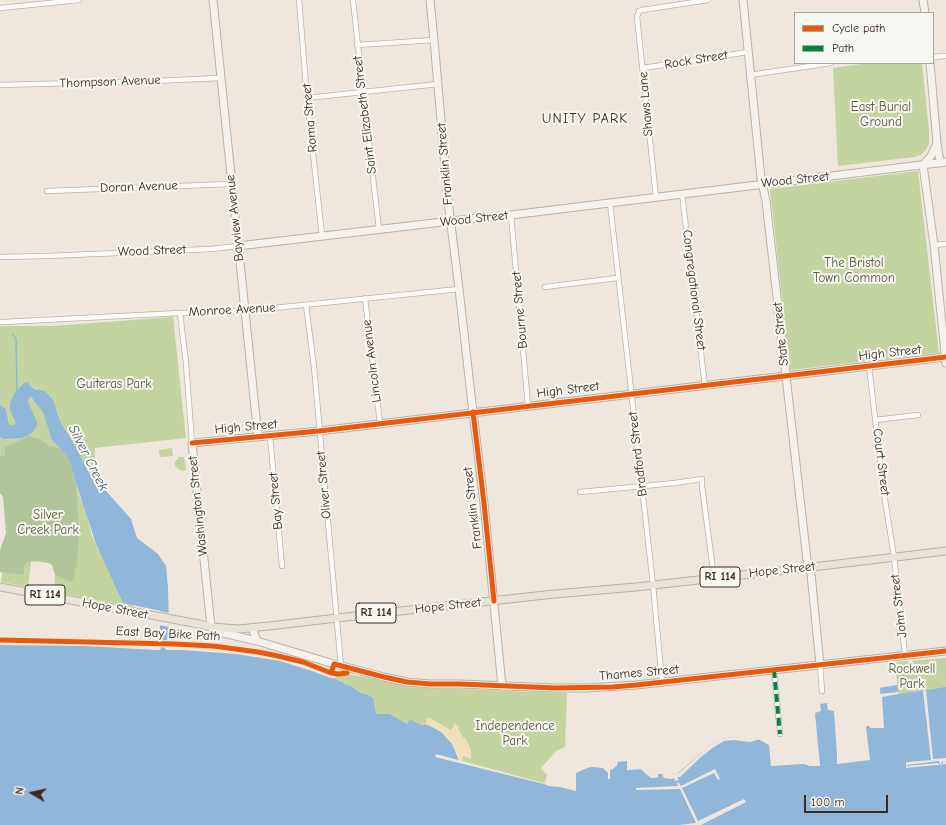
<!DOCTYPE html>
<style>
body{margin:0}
#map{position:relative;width:946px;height:825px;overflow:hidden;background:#efe7de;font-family:"Comic Neue",sans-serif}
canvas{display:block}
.legend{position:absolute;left:794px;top:12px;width:140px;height:52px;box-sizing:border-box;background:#f6f6f2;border:1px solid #aba49d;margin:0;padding:5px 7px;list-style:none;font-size:12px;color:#3b2a1e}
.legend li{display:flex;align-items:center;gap:8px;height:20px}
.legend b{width:20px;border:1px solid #aba49d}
.north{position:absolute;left:12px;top:773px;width:40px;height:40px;-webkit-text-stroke:3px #f6f6f2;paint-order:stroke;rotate:279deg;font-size:11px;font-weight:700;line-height:16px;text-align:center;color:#3b2a1e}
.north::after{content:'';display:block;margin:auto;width:14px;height:18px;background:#3b2a1e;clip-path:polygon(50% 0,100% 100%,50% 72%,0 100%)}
.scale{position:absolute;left:804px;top:795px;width:84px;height:18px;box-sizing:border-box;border:2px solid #3b2a1e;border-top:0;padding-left:5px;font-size:12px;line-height:14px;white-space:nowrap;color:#3b2a1e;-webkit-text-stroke:3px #f6f6f2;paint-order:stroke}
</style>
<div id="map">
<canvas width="946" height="825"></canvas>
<ul class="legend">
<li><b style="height:5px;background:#e8590c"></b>Cycle path</li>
<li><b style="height:5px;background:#00873e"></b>Path</li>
</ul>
<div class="north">N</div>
<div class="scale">100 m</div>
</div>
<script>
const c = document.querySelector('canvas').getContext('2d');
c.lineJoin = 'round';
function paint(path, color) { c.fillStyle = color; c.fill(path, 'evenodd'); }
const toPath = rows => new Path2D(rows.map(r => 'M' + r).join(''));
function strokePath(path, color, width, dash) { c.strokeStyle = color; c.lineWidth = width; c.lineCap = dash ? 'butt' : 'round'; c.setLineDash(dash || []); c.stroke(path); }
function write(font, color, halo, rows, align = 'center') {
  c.font = font + ' "Comic Neue",sans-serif'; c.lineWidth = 4; c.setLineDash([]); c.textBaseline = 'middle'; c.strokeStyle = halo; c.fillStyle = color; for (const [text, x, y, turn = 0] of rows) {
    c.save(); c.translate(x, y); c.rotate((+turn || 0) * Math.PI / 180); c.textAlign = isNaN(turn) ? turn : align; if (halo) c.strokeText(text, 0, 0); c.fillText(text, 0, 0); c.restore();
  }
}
const green = toPath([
 [869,63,922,63,929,131,929,144,926,150,921,155,915,157,838,166,833,68],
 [918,171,939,353,790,370,770,189],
 [173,317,186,438,95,448,95,467,99,483,92,477,86,468,61,423,57,410,38,389,30,386,17,424,11,427,9,424,6,409,0,405,0,326,51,326],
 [30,397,39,404,67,451,80,498,85,506,91,533,98,550,104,556,120,592,134,607,54,592,56,564,31,561,28,587,1,582,19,441,5,447,5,455,3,456,0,456,0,437,3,439,19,438,28,399],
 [172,448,173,456,160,457,159,450],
 [179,457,184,457,186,470,181,471,177,468,175,466,175,462],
 [946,658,946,690,939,688,911,692,908,695,900,696,880,688,897,685,895,662],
 [338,673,366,677,408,687,567,693,565,747,556,751,541,768,547,775,544,784,458,762,425,724,424,727,410,719,407,724,390,714,376,714,366,694,359,692,351,686,346,685,342,682,334,679]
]);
const forest = toPath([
 [29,436,39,439,47,444,49,446,61,449,69,459,76,483,79,538,77,565,75,570,74,579,70,582,55,575,52,565,48,562,38,561,27,562,24,566,24,575,0,572,0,550,6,533,3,497,0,493,0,456,5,455,5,447]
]);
const sand = toPath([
 [428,717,451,730,455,723,458,726,459,731,463,737,466,739,471,750,471,759,463,756,462,761,460,761,436,754,417,740]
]);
const water = toPath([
 [28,382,30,386,35,389,45,391,53,400,61,423,77,449,89,473,99,483,131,519,137,538,158,554,166,566,168,587,169,628,167,640,159,640,161,611,123,603,96,544,76,483,69,459,61,449,52,440,43,412,31,397,28,399,28,402,37,422,37,426,32,433,22,438,8,439,3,439,0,437,0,405,6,409,9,424,12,426,16,423,10,410,10,403,14,394,17,390,24,383],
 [0,644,116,646,208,649,284,659,313,669,342,682,346,685,351,686,359,692,366,694,373,698,376,714,390,714,407,724,410,719,423,726,425,724,432,727,441,732,452,744,459,761,458,762,576,791,576,767,609,765,609,770,613,769,618,764,617,762,627,761,627,770,646,769,654,774,668,774,678,773,709,746,721,739,732,737,746,739,758,739,769,745,771,766,804,764,810,766,820,766,815,713,821,711,820,704,827,703,828,710,834,711,837,756,837,764,870,760,866,727,867,726,882,724,880,688,897,685,898,694,946,687,946,825,0,825]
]);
const pier = toPath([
 [159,611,169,613,170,627,158,625],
 [0,642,129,644,160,646,161,648,160,650,155,650,86,646,0,645],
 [165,645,212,648,244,651,275,657,297,662,323,672,329,675,333,679,315,672,280,661,236,654,183,650,167,650,165,649],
 [926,690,933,759,946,758,946,761,941,762,942,764,943,764,943,762,946,761,946,764,906,768,906,766,938,763,939,764,940,764,939,761,906,765,906,762,931,760,923,691],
 [898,692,898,694,882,697,884,728,870,728,868,724,880,722,879,694],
 [732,737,760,739,750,742,734,740,724,741,714,747,702,756,683,774,680,777,677,777,679,780,675,781,674,778,672,779,664,778,662,774,668,774,679,773,709,746,721,739],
 [436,754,544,783,558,785,558,787,548,786,544,784,435,757],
 [590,763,592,764,610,764,610,779,608,779,608,773,603,768,592,767,587,768,576,773,576,766],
 [641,769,646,769,654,774,658,774,658,777,655,778,651,778,647,775],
 [715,769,720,779,718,780,714,773,682,788,698,821,744,799,746,802,701,825,679,825,696,823,680,789,636,790,636,788,678,786,677,783,679,783,681,786]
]);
const stream = toPath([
 [13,335,16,339,17,392]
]);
const street = toPath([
 [299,0,307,98,322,236],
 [353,0,363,92,379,229],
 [0,8,79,0],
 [357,45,434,40],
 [933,57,946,56],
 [643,68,748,52],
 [750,75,831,63],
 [0,85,154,81,220,78],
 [307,98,438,84],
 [47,191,232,184],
 [682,194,705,386],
 [656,197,637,17,639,11,642,10,708,0],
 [610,203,653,585,662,682],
 [511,215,528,406],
 [934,245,946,244],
 [0,257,47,256,211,249,238,246],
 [545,287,617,278],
 [365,298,380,423],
 [306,305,314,367,341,666],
 [180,313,186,363,192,443],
 [0,322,4,322,180,313,245,311,459,289],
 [869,366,883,487,894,557,905,655],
 [875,420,918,415],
 [270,436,282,566],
 [580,492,675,483,702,479,702,486,714,578],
 [820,665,822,691],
 [774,670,780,734]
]);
const secondary = toPath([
 [213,0,258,437],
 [430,0,434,40,448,201,459,289,472,404,484,503,502,686],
 [743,0,761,178,766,201,807,560,811,574,820,665],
 [923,0,925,13],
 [930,63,937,143,939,156,941,163],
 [937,143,931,156,923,165,934,245,946,363],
 [238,246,451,221,511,215,946,162],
 [946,357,319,431,192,443,211,627,223,633,257,641,334,664,384,677,407,682,431,684,460,684,556,688,587,688,636,685,946,651],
 [252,628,257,641]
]);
const primary = toPath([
 [0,587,199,624,211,627,239,629,269,626,337,618,554,594,636,587,796,569,946,551]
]);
const quiet = toPath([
 [774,670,780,734]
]);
const cycleway = toPath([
 [473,412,484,503,494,601],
 [192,443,319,431,946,357],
 [0,640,174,644,213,646,258,652,278,656,303,662,331,673,338,674,347,673],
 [331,673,334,664,384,677,407,682,431,684,460,684,556,688,613,687,636,685,946,651]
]);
const shields = [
 [720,577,40],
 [45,595,40],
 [376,613,40]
];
const shieldNames = [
 ["RI 114",720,577],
 ["RI 114",45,595],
 ["RI 114",376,613]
];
const streetNames = [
 ["Rock Street",696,60,-9],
 ["Thompson Avenue",110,82,-2],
 ["Shaws Lane",646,104,-95],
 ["Saint Elizabeth Street",365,115,-97],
 ["Roma Street",310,118,-95],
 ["Franklin Street",445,164,-95],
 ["Wood Street",795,180,-6],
 ["Doran Avenue",139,187,-2],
 ["Bayview Avenue",235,218,-96],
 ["Wood Street",474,219,-6],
 ["Wood Street",152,251,-2],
 ["Congregational Street",694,290,83],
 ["Monroe Avenue",232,310,-3],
 ["Bourne Street",520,310,-95],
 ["State Street",781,334,-96],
 ["High Street",890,353,-6],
 ["Lincoln Avenue",372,361,-97],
 ["High Street",568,390,-7],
 ["High Street",246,427,-5],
 ["Bradford Street",638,454,-97],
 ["Court Street",881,462,83],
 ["Oliver Street",324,485,-95],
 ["Bay Street",276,501,-95],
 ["Washington Street",198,506,-96],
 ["Franklin Street",473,508,-97],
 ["Hope Street",782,570,-6],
 ["Hope Street",448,606,-6],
 ["John Street",899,606,-97],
 ["Hope Street",115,609,11],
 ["East Bay Bike Path",168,634,3],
 ["Thames Street",639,673,-5]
];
const parkNames = [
 ["East Burial",881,107],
 ["Ground",881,122],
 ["The Bristol",854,263],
 ["Town Common",854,278],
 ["Guiteras Park",114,384],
 ["Silver",48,515],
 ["Creek Park",48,530],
 ["Rockwell",912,669],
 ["Park",912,684],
 ["Independence",515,726],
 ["Park",515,741]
];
const neighbourhoodNames = [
 ["UNITY PARK",585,119]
];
const waterNames = [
 ["Silver Creek",88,458,63]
];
paint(green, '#c4d4a1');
paint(forest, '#b2c59a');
paint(sand, '#eee0bb');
paint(water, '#90b7da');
paint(pier, '#efe7de');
strokePath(stream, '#90b7da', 1.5);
strokePath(street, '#bab3ac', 6);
strokePath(secondary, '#bab3ac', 9);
strokePath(primary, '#bab3ac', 9);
strokePath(street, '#fdfbfa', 4.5);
strokePath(secondary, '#f5f1ec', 7);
strokePath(primary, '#eae3d7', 7);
strokePath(quiet, '#00873e', 4, [8, 4]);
strokePath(cycleway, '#e8590c', 5);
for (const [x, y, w] of shields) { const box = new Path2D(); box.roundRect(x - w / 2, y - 10, w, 20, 3); c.fillStyle = '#f6f6f2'; c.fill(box); strokePath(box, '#3b2a1e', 1); }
write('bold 12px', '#3b2a1e', null, shieldNames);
write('13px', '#3b2a1e', '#f6f6f2', streetNames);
write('13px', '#5a5836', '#f6f6f2', parkNames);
c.letterSpacing = '1px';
write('14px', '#3b2a1e', '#f6f6f2', neighbourhoodNames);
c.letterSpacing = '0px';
write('italic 14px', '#4d5a68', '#f6f6f2', waterNames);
</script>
